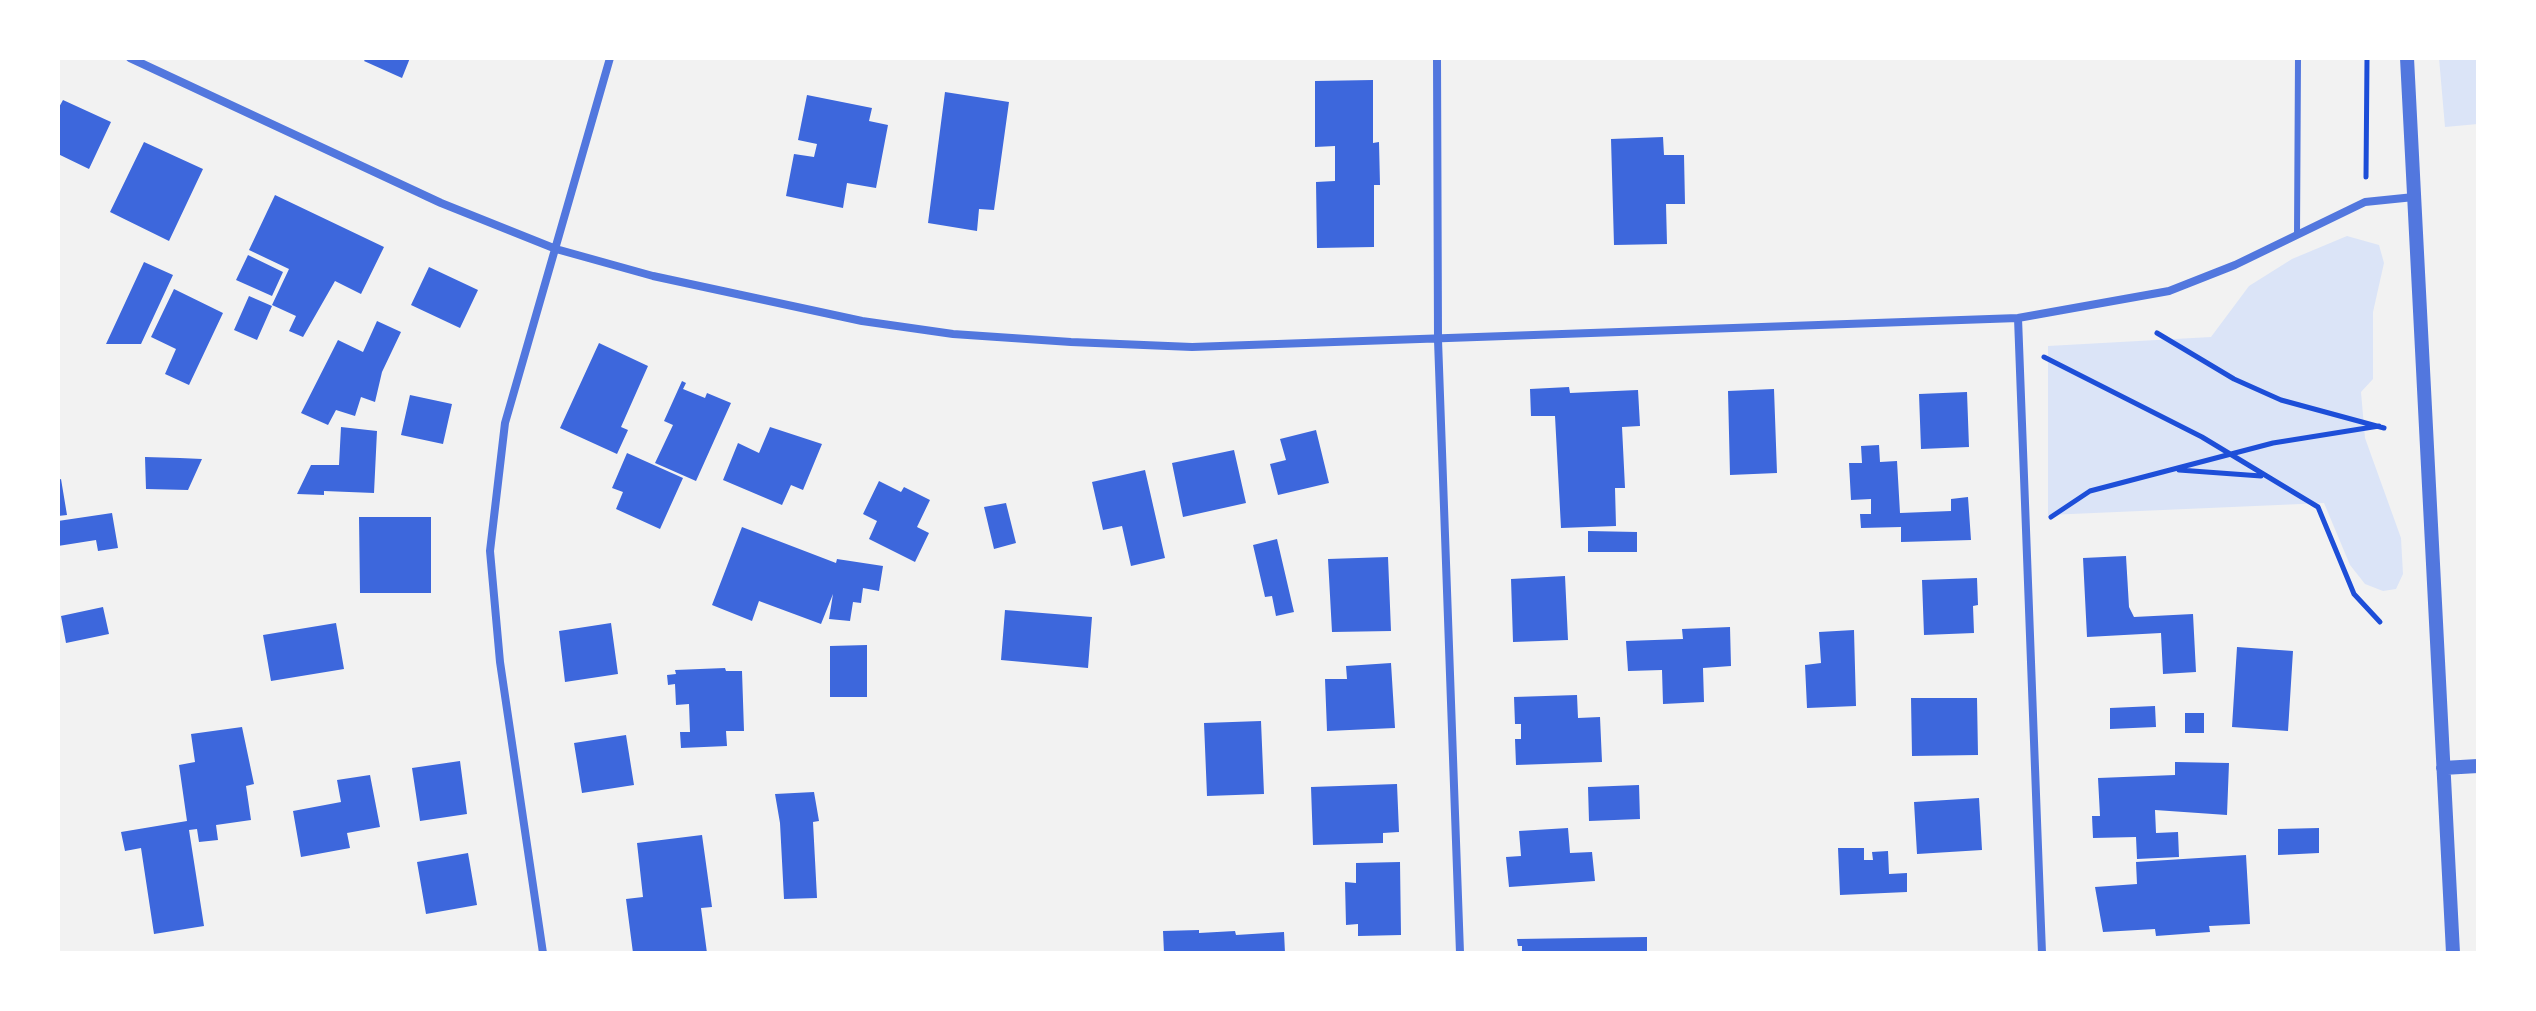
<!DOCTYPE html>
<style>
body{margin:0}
#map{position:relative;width:2536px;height:1011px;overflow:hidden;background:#f2f2f2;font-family:"Space Grotesk",sans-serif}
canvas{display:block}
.frame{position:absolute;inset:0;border:60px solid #fff;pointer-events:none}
</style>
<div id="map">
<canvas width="2536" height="1011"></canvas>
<div class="frame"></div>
</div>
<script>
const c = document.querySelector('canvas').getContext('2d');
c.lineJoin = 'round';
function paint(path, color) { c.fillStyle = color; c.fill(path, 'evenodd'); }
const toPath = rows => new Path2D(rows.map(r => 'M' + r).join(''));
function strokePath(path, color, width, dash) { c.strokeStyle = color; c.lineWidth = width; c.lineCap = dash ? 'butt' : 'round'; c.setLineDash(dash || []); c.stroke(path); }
const green = toPath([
 [2439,58,2478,58,2478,124,2445,127],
 [2347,236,2379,245,2384,263,2373,312,2373,379,2361,392,2365,438,2401,538,2403,574,2396,589,2383,591,2365,584,2350,565,2324,503,2048,515,2048,346,2211,337,2249,286,2292,259]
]);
const building = toPath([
 [366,58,410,58,402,78,364,61],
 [1373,80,1373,143,1379,142,1380,185,1374,185,1374,247,1317,248,1316,182,1335,181,1335,146,1315,147,1315,81],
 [945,92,1009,102,994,210,979,209,977,231,928,223],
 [807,95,872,108,869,121,888,125,876,188,847,183,843,208,786,196,794,154,814,157,817,144,798,140],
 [63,100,111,122,89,169,58,154,58,109],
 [1663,137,1664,155,1684,155,1685,204,1666,204,1667,244,1614,245,1611,139],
 [144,142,203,169,169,241,110,212],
 [275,195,384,247,361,294,335,281,303,337,289,331,296,316,272,305,289,269,249,250],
 [248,255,283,272,272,296,236,280],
 [144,262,173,275,141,344,106,344],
 [429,267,478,290,460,328,411,305],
 [174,289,223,313,189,385,165,374,176,349,151,337],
 [249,296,272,306,257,340,234,330],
 [377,321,401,332,382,372,375,402,361,397,355,416,336,410,328,425,301,413,338,340,363,352],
 [599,343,648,366,621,427,628,430,617,454,560,428],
 [682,381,686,383,683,389,705,398,707,393,731,403,696,481,655,463,673,425,664,421],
 [1569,387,1570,393,1638,390,1640,426,1622,427,1625,488,1615,488,1616,526,1561,528,1555,416,1531,416,1530,389],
 [1774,389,1777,473,1730,475,1728,391],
 [1967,392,1969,447,1921,449,1919,394],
 [410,395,452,404,443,444,401,435],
 [341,427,377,431,374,493,324,491,324,495,297,494,311,465,339,465],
 [770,427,822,444,803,490,791,485,782,505,723,480,738,443,759,453],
 [1316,430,1329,483,1278,495,1270,464,1286,460,1280,439],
 [1879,445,1880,462,1897,461,1900,513,1951,511,1951,499,1968,497,1971,540,1901,542,1901,527,1861,528,1860,514,1871,514,1871,499,1851,500,1849,463,1862,463,1861,446],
 [1234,450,1246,503,1183,517,1172,463],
 [627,453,683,478,660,529,616,509,623,492,612,488],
 [145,457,180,458,202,459,188,490,146,489],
 [1145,470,1165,558,1131,566,1122,526,1103,530,1092,482],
 [61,479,67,515,58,516,58,480],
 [879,481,901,492,904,487,930,500,917,527,929,533,915,562,869,539,877,521,863,514],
 [1006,503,1016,543,994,549,984,507],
 [112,513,118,548,98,551,96,540,58,546,58,521],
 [359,517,431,517,431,593,360,593],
 [742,527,836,563,837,559,883,566,879,591,863,588,861,603,853,602,850,621,829,619,833,594,821,624,759,601,752,621,712,605],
 [1588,531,1637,532,1637,552,1588,552],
 [1277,539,1294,612,1276,616,1272,596,1265,597,1253,545],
 [2126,556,2129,607,2134,617,2193,614,2196,672,2163,674,2161,633,2087,637,2083,558],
 [1388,557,1391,631,1332,632,1328,559],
 [1565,576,1568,640,1513,642,1511,579],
 [1977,578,1978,605,1973,606,1974,633,1924,635,1922,580],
 [103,607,109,634,66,643,61,616],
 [1005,610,1092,617,1088,668,1001,660],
 [336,623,344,669,271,681,263,635],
 [611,623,618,674,565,682,559,631],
 [1730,627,1731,666,1703,668,1704,702,1663,704,1662,670,1628,671,1626,641,1683,639,1682,629],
 [1854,630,1856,706,1807,708,1805,665,1821,663,1819,632],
 [867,645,867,697,830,697,830,646],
 [2237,647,2293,651,2288,731,2232,727],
 [1391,663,1395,728,1327,731,1325,679,1347,679,1346,666],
 [725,668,726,671,742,671,744,731,726,731,727,746,681,748,680,732,690,732,689,704,676,705,675,684,668,685,667,675,676,674,675,670],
 [1577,695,1578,718,1600,717,1602,762,1516,765,1515,739,1521,739,1521,724,1515,724,1514,697],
 [1911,698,1977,698,1978,755,1912,756],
 [2155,706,2156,727,2110,729,2110,708],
 [2185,713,2204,713,2204,733,2185,733],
 [1261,721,1264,794,1207,796,1204,723],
 [242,727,254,784,246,786,251,820,216,825,218,840,199,842,197,829,189,830,204,926,154,934,141,848,125,851,121,832,187,821,179,765,195,762,191,734],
 [626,735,634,785,582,793,574,743],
 [460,761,467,814,420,821,412,768],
 [2175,762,2229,763,2227,815,2155,810,2156,833,2178,832,2179,857,2137,859,2136,837,2093,838,2092,816,2100,816,2098,778,2175,775],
 [370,775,380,827,347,833,350,848,301,857,293,811,341,802,337,780],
 [1397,784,1399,832,1383,833,1383,843,1313,845,1311,787],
 [1639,785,1640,819,1589,821,1588,787],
 [814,792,819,821,813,822,817,898,784,899,780,823,775,794],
 [1979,798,1982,850,1917,854,1914,802],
 [1568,828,1570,853,1592,852,1595,881,1509,887,1506,857,1521,856,1519,831],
 [2319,828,2319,853,2278,855,2278,829],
 [702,835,712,907,701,908,707,953,633,953,626,899,643,897,637,843],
 [1838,848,1864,848,1864,860,1873,860,1872,852,1888,851,1889,874,1907,873,1907,892,1840,895],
 [468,853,477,905,426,914,417,862],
 [2246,855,2250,924,2209,926,2210,932,2156,936,2155,929,2103,932,2095,887,2137,884,2136,862],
 [1400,862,1401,935,1358,936,1358,924,1346,925,1345,882,1356,883,1356,863],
 [1199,930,1199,933,1235,931,1236,935,1284,932,1285,953,1164,953,1163,931],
 [1647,937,1647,953,1522,953,1522,946,1518,946,1517,939]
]);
const path = toPath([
 [2366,177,2367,58],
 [2157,333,2234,379,2281,400,2384,428],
 [2044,357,2202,437,2318,507,2354,594,2380,622],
 [2179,470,2261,476],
 [2051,517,2090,491,2273,443,2379,426]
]);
const service = toPath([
 [2297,235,2298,58]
]);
const minor = toPath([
 [130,58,441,203,556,249,653,276,862,321,953,334,1071,342,1192,347,2018,318,2169,291,2235,265,2365,202,2414,197],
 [1437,58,1438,340,1460,953],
 [2018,318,2042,953],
 [543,953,500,662,490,551,505,423,610,58]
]);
const tertiary = toPath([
 [2407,58,2453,953],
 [2443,768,2478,766]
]);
paint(green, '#dbe4f7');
paint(building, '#3d67dc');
strokePath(path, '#1d4ed8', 5);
strokePath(service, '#5277de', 6);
strokePath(minor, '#5277de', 8);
strokePath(tertiary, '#5277de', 14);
</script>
